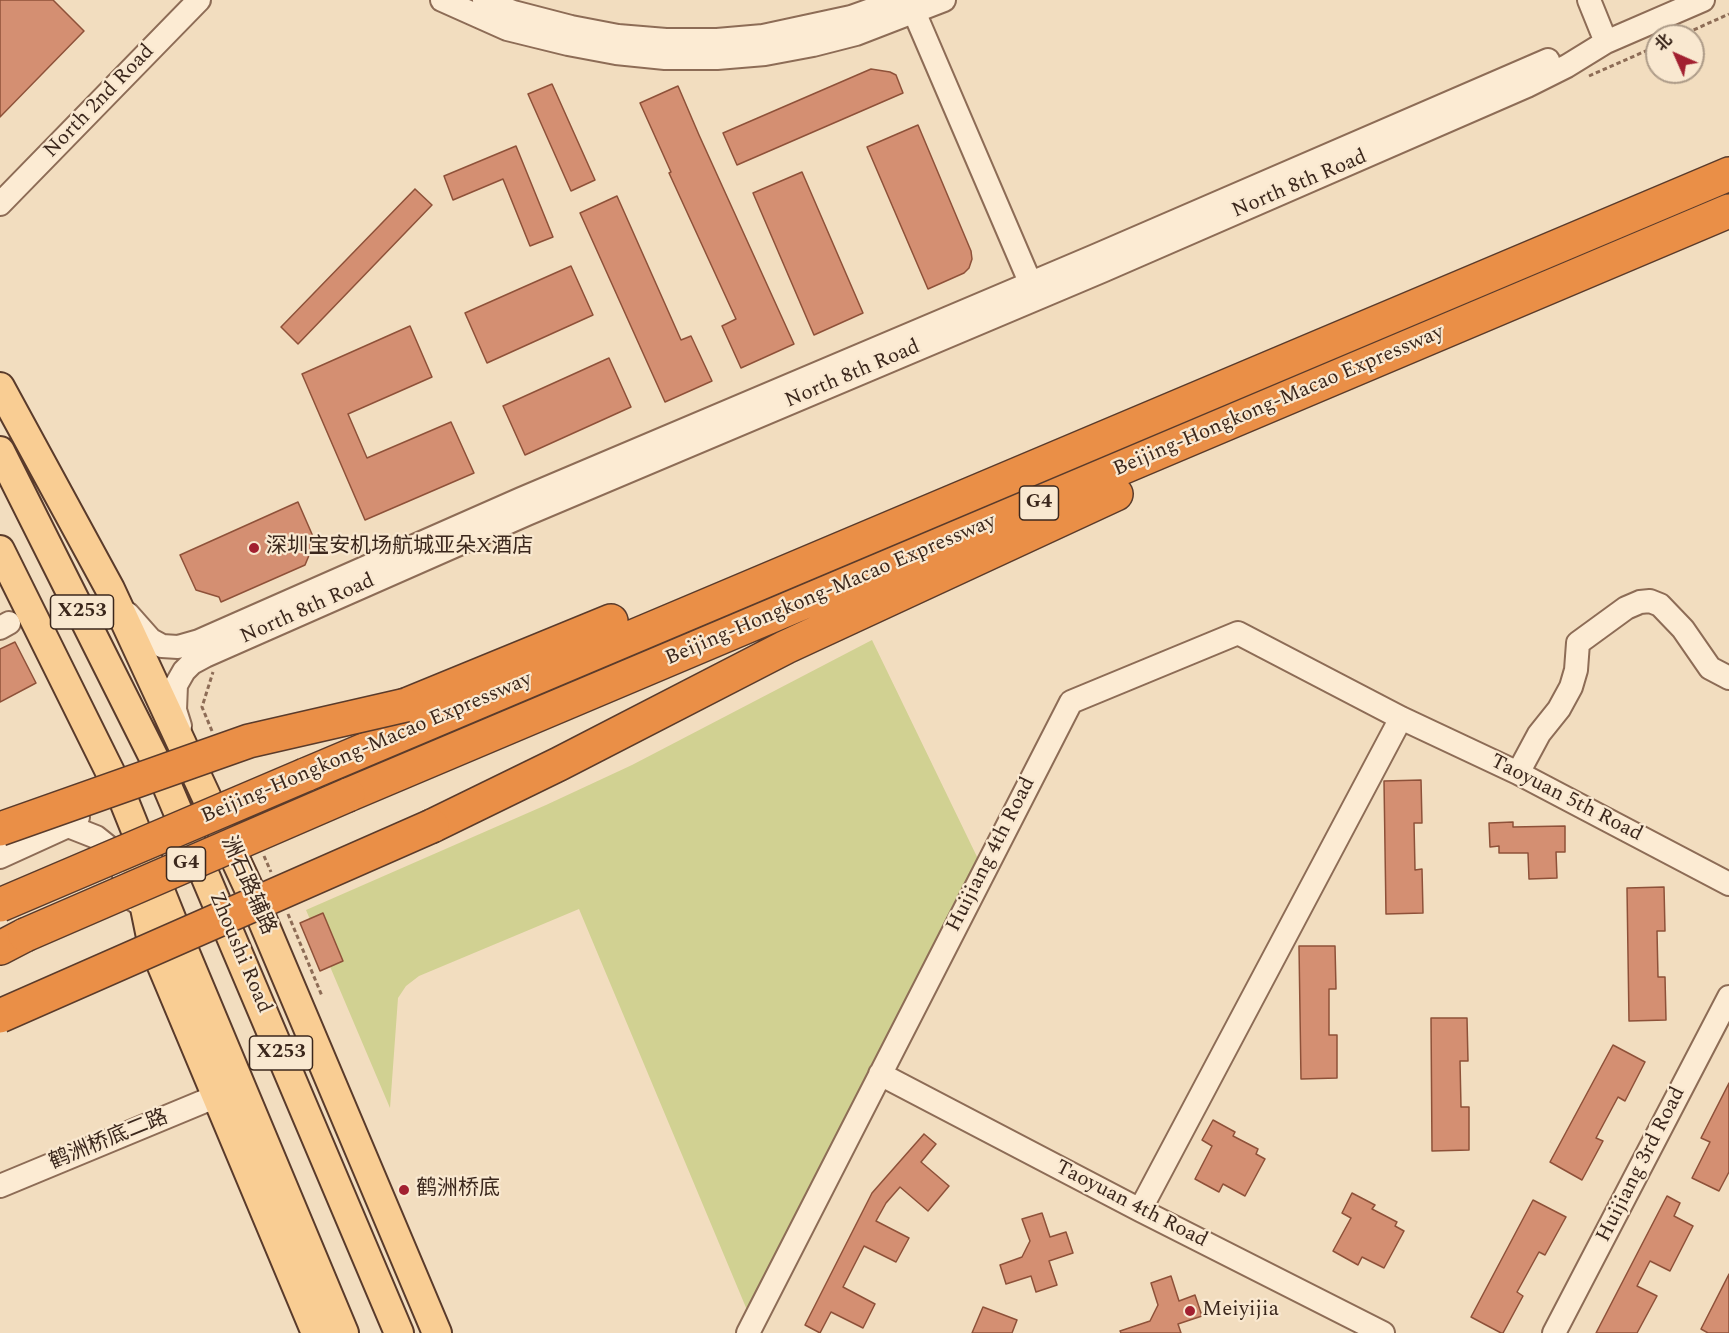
<!DOCTYPE html>
<meta charset="utf-8">
<style>
body{margin:0}
#map{position:relative;width:1729px;height:1333px;overflow:hidden;background:#f2ddbf;font-family:Spectral,"Noto Sans SC",serif}
canvas{display:block}
.north{position:absolute;left:1645px;top:24px;width:60px;height:60px;box-sizing:border-box;background:#f9e8d0;border:2px solid #ad9b88;border-radius:50%;rotate:315deg;font-size:16px;font-weight:700;line-height:24px;text-align:center;color:#3b271c}
.north::after{content:'';display:block;margin:auto;width:21px;height:27px;background:#a22030;clip-path:polygon(50% 0,100% 100%,50% 72%,0 100%)}
</style>
<div id="map">
<canvas width="1729" height="1333"></canvas>
<div class="north">北</div>
</div>
<script>
const c = document.querySelector('canvas').getContext('2d');
c.lineJoin = 'round';
function paint(path, color) { c.fillStyle = color; c.fill(path, 'evenodd'); }
const toPath = rows => new Path2D(rows.map(r => 'M' + r).join(''));
function strokePath(path, color, width, dash) { c.strokeStyle = color; c.lineWidth = width; c.lineCap = dash ? 'butt' : 'round'; c.setLineDash(dash || []); c.stroke(path); }
function write(font, color, halo, rows, align = 'center') {
  c.font = font + ' Spectral,"Noto Sans SC",serif'; c.lineWidth = 4.5; c.setLineDash([]); c.textBaseline = 'middle'; c.strokeStyle = halo; c.fillStyle = color; for (const [text, x, y, turn = 0] of rows) {
    c.save(); c.translate(x, y); c.rotate((+turn || 0) * Math.PI / 180); c.textAlign = isNaN(turn) ? turn : align; if (halo) c.strokeText(text, 0, 0); c.fillText(text, 0, 0); c.restore();
  }
}
const green = toPath([
 [872,640,980,863,747,1310,579,909,419,976,406,986,398,998,390,1108,306,910,546,805,632,765]
]);
const building = toPath([
 [0,0,53,0,84,31,0,117,0,0],
 [871,69,890,72,896,75,903,93,737,165,723,133,871,69],
 [552,84,595,180,571,191,528,94,552,84],
 [678,86,699,135,794,344,741,368,722,326,736,319,669,173,671,172,640,103,678,86],
 [918,125,971,251,972,259,969,268,964,273,928,289,867,147,918,125],
 [516,146,553,237,530,246,503,179,453,200,444,176,516,146],
 [802,172,863,313,814,335,753,193,802,172],
 [415,189,432,205,298,344,281,327,415,189],
 [617,196,681,340,691,336,712,381,665,402,580,213,617,196],
 [571,266,593,315,487,363,465,313,571,266],
 [410,326,432,377,348,414,367,458,451,422,474,473,365,520,302,374,410,326],
 [609,358,631,407,525,455,503,406,609,358],
 [298,502,315,541,305,565,221,602,219,597,196,590,180,555,298,502],
 [15,642,36,683,0,702,0,649,15,642],
 [1421,780,1422,823,1414,823,1415,870,1422,869,1423,913,1386,914,1384,781,1421,780],
 [1513,822,1513,827,1565,826,1565,852,1556,852,1557,878,1529,879,1528,853,1499,853,1499,846,1490,847,1489,823,1513,822],
 [1664,887,1665,931,1657,931,1658,977,1665,977,1666,1020,1629,1021,1627,888,1664,887],
 [323,913,343,961,320,971,300,923,323,913],
 [1299,946,1335,946,1336,989,1329,989,1329,1035,1337,1035,1337,1078,1301,1079,1299,946],
 [1431,1018,1467,1018,1468,1061,1460,1061,1461,1107,1469,1107,1469,1150,1432,1151,1431,1018],
 [1613,1045,1645,1062,1625,1101,1618,1097,1596,1138,1603,1141,1582,1180,1550,1162,1613,1045],
 [1729,1083,1729,1172,1719,1191,1692,1178,1710,1142,1701,1138,1729,1083],
 [1213,1120,1235,1132,1233,1136,1258,1149,1256,1154,1265,1159,1245,1196,1223,1184,1219,1192,1195,1179,1212,1146,1202,1140,1213,1120],
 [924,1134,936,1144,921,1162,949,1186,928,1211,900,1187,886,1203,876,1221,909,1238,896,1262,864,1246,843,1287,875,1304,863,1328,831,1312,820,1333,805,1325,872,1193,924,1134],
 [1352,1193,1375,1205,1372,1209,1397,1222,1395,1226,1404,1231,1384,1268,1362,1257,1358,1265,1333,1251,1351,1218,1342,1213,1352,1193],
 [1667,1196,1680,1203,1674,1216,1693,1226,1670,1271,1650,1261,1637,1286,1657,1296,1637,1333,1596,1333,1667,1196],
 [1533,1200,1566,1217,1545,1255,1539,1252,1517,1292,1523,1296,1503,1333,1501,1333,1471,1317,1533,1200],
 [1042,1213,1050,1237,1066,1232,1073,1253,1049,1261,1057,1285,1036,1292,1031,1276,1006,1284,1000,1265,1022,1257,1030,1241,1022,1219,1042,1213],
 [1729,1274,1729,1333,1708,1333,1701,1329,1729,1274],
 [1171,1276,1179,1301,1195,1295,1202,1316,1178,1324,1181,1333,1121,1333,1120,1331,1150,1321,1158,1305,1151,1283,1171,1276],
 [983,1307,1017,1320,1012,1333,972,1333,983,1307]
]);
const path = toPath([
 [1680,36,1729,14],
 [1589,76,1657,46],
 [212,731,202,707,213,672],
 [264,856,271,872],
 [288,914,322,996]
]);
const minor = toPath([
 [442,0,507,29,568,44,616,53,665,58,717,58,765,54,813,45,856,34,944,0],
 [484,0,513,12,571,27,618,36,666,40,717,40,763,36,851,17,899,0],
 [909,0,1036,296],
 [1589,0,1606,42],
 [0,204,199,0],
 [128,614,151,640,162,646,178,647,199,641,521,499,1095,256,1548,60],
 [0,628,9,623],
 [180,726,175,710,176,685,184,671,192,663,205,656,527,514,1102,271,1527,86,1567,66,1606,42,1703,0],
 [1518,773,1539,734,1559,709,1571,687,1576,670,1578,643,1626,608,1640,602,1650,601,1660,605,1683,629,1710,668,1729,678],
 [68,826,96,837,111,849,118,860,135,901],
 [0,857,68,826,78,817],
 [880,1074,1140,1210,1383,1333],
 [0,1186,217,1096],
 [1140,1210,1401,718],
 [748,1333,1071,702,1238,633,1401,718,1518,773,1729,884],
 [1554,1333,1729,997]
]);
const major = toPath([
 [0,387,110,589,251,893,437,1333],
 [0,451,162,774,399,1333],
 [0,550,122,796,183,948,344,1333],
 [137,869,152,942,316,1333]
]);
const highway = toPath([
 [406,705,611,621],
 [305,775,1729,174],
 [348,795,1729,211],
 [432,826,559,764,786,647,1116,494],
 [0,948,25,935]
]);
const highwayBridge = toPath([
 [0,829,249,741,406,705],
 [0,905,305,775],
 [25,935,348,795],
 [0,1016,432,826]
]);
const markers = [
 [254,548,6,"#a22030"],
 [404,1190,6,"#a22030"],
 [1190,1311,6,"#a22030"]
];
const shields = [
 [1039,503,39],
 [82,612,63],
 [186,864,39],
 [281,1053,63]
];
const shieldNames = [
 ["G4",1039,503],
 ["X253",82,612],
 ["G4",186,864],
 ["X253",281,1053]
];
const streetNames = [
 ["North 2nd Road",100,102,-46],
 ["North 8th Road",1300,185,-23],
 ["North 8th Road",853,375,-23],
 ["Beijing-Hongkong-Macao Expressway",1279,402,-23],
 ["Beijing-Hongkong-Macao Expressway",831,591,-23],
 ["North 8th Road",308,610,-24],
 ["Beijing-Hongkong-Macao Expressway",367,749,-23],
 ["Taoyuan 5th Road",1566,799,27],
 ["Huijiang 4th Road",992,855,-63],
 ["洲石路辅路",247,886,66],
 ["Zhoushi Road",239,953,67],
 ["鹤洲桥底二路",109,1141,-22],
 ["Huijiang 3rd Road",1642,1165,-63],
 ["Taoyuan 4th Road",1131,1205,27]
];
const poiNames = [
 ["深圳宝安机场航城亚朵X酒店",266,548],
 ["鹤洲桥底",416,1190],
 ["Meiyijia",1202,1311]
];
paint(green, '#d1d192');
paint(building, '#d48f72');
strokePath(building, '#8e5139', 1.5);
strokePath(minor, '#8d6c56', 26);
strokePath(major, '#5a3b2b', 32);
strokePath(highway, '#5a3b2b', 36);
strokePath(path, '#8d6c56', 3, [4.5, 3]);
strokePath(minor, '#fcebd3', 22);
strokePath(major, '#f9cd93', 28);
strokePath(highway, '#ea8f47', 33);
strokePath(highwayBridge, '#5a3b2b', 36, []);
strokePath(highwayBridge, '#ea8f47', 33);
for (const [x, y, r, color] of markers) { const dot = new Path2D(); dot.arc(x, y, r, 0, 2 * Math.PI); c.fillStyle = color; c.fill(dot); strokePath(dot, '#f9e8d0', 2); }
for (const [x, y, w] of shields) { const box = new Path2D(); box.roundRect(x - w / 2, y - 17, w, 34, 4.5); c.fillStyle = '#f9e8d0'; c.fill(box); strokePath(box, '#3b271c', 1.5); }
write('bold 20px', '#3b271c', null, shieldNames);
write('21px', '#3b271c', '#f9e8d0', streetNames);
write('21px', '#3b271c', '#f9e8d0', poiNames, 'left');
</script>
